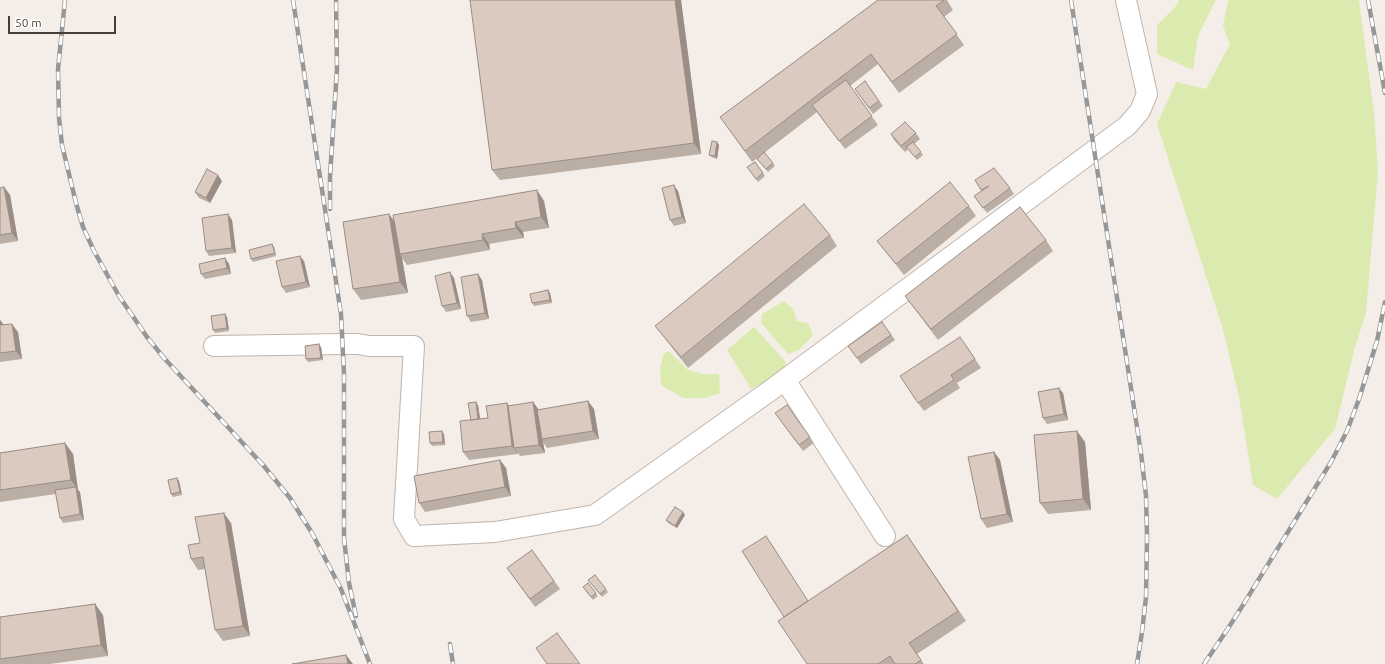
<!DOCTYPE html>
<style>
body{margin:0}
#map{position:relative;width:1385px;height:664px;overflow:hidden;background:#f5eee8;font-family:Ubuntu,sans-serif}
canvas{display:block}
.scale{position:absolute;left:8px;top:16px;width:108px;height:18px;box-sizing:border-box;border:2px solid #483d36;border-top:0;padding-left:5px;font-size:12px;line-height:14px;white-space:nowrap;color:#483d36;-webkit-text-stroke:3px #fff;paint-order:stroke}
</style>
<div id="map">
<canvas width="1385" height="664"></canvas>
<div class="scale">50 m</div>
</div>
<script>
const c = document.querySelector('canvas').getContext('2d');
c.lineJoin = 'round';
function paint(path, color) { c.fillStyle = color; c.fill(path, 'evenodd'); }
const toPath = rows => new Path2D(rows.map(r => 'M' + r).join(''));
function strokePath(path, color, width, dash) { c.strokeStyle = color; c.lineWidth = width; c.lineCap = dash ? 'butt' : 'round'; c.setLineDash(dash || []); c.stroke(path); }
const green = toPath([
 [1179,0,1216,0,1198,36,1193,70,1157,54,1157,25,1176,6],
 [1228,0,1359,0,1374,113,1378,172,1366,313,1355,347,1335,429,1277,499,1253,485,1239,397,1222,326,1157,124,1176,82,1206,89,1230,44,1223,26],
 [784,301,793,309,797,321,808,323,813,335,799,350,788,354,761,323,762,314],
 [754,327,786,362,782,374,751,389,727,350],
 [669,351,688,370,703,374,719,374,720,393,705,398,683,398,661,385,660,368,664,353]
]);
const minor = toPath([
 [214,346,343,344,358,344,369,346,414,346,404,519,414,536,495,532,595,515,771,390,1127,126,1140,111,1147,94,1126,0],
 [785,380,885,536]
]);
const rail = toPath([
 [65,0,58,69,59,118,62,145,76,203,83,227,94,251,119,296,147,337,164,358,263,465,290,498,312,533,341,589,370,664],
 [293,0,341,314,344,374,344,538,349,583,356,616],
 [1071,0,1141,453,1146,496,1147,536,1146,597,1142,632,1137,664],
 [1368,0,1385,93],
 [330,209,330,176,337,69,336,0],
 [450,644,453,664],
 [1204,664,1227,630,1243,605,1331,462,1347,431,1359,399,1377,341,1385,302]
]);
const wall = toPath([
 [681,0,701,154,500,180,492,170],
 [878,0,947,0,953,10,944,17,964,45,899,93,878,64,850,86,878,125,845,149,817,112,764,153,775,166,768,172,757,159,762,155,752,162,720,117],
 [865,81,883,106,873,114,855,89],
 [916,133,920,139,914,144,923,155,917,160,908,149,905,152,894,140,891,134],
 [717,142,719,145,717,159,711,157,709,155],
 [755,162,765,176,758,182,747,167],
 [975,180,1010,188,1014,194,987,213,974,196,982,191],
 [222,181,210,203,199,198,195,192],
 [4,187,10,195,18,241,0,244,0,188],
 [678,191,686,223,674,226,670,220],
 [544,201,549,228,523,232,524,238,489,244,490,250,407,265,402,258,408,293,361,300,353,289,394,221],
 [969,206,976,216,904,275,885,251,877,241],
 [232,220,236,253,209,256,206,251],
 [830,235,837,246,688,368,663,336,655,326],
 [1046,240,1053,251,938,340,905,296],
 [274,247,276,256,253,262,251,259],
 [225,258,229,264,231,274,205,279,201,274],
 [304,261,310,287,286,293,282,287],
 [454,278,461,309,446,312,442,306],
 [482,280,489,319,471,322,467,316],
 [550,293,552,303,534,306,532,303],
 [225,314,227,317,229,331,215,333,213,330],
 [0,320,4,325,18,332,22,359,0,362],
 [882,322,895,340,861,364,848,346],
 [966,345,981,368,957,383,960,388,924,411,918,403],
 [321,347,323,360,308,362,306,359],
 [1063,393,1068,420,1047,424,1043,418],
 [533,402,538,409,594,409,599,439,547,448,543,442,545,453,520,456,518,453,518,454,469,460,463,452,471,420,478,405,480,419,488,418,508,406],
 [787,405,814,443,803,451,775,413],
 [444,434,445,445,432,446,430,443],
 [1085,442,1091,510,1048,514,1040,503],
 [65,443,73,454,78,490,80,492,84,520,63,523,60,518,56,494,0,502,0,453],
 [994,452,1000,460,1013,522,987,528,981,519],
 [500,460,506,468,511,496,425,512,419,503],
 [177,478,179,481,182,495,173,497,171,494],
 [685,515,677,528,668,523,666,520],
 [231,523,250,636,223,641,215,630,205,569,198,570,191,559,200,543],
 [907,535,966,621,917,654,924,664,807,664,784,617,766,536,808,601],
 [532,550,560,589,535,607,507,568],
 [595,575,608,592,602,597,588,580],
 [588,583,598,596,593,600,583,587],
 [95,604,103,615,108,656,50,664,0,664,0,617]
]);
const shadedWall = toPath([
 [675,0,681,0,701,154,694,143],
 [717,142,719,145,717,159,715,156],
 [218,175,222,181,210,203,206,198],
 [674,185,678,191,686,223,682,217],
 [4,187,10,195,18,241,12,233],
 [537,190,544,201,549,228,541,217],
 [228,214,232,220,236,253,232,248],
 [389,214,397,225,400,254,402,258,408,293,400,282],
 [515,222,523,232,524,238,516,228],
 [482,234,489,244,490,250,483,240],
 [272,244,274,247,276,256],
 [300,256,304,261,310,287,306,282],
 [225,258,229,264,231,274,227,268],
 [450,272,454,278,461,309,457,303],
 [478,274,482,280,489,319,485,313],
 [548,290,550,293,552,303,550,300],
 [225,314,227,317,229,331,227,328],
 [0,320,6,328,0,325],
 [12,324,18,332,22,359,16,351],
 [319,344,321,347,323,360,321,358],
 [1059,388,1063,393,1068,420,1064,414],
 [588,401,594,409,599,439,593,431],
 [476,402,478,405,481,425,479,422],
 [533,402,539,410,542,439,543,442,545,453,539,445],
 [507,403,513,412,514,448,518,453,518,454,512,446],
 [442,431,444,434,445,445,443,442],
 [1077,431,1085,442,1091,510,1083,499],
 [65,443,73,454,78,490,80,492,84,520,80,514,76,487,71,480],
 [994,452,1000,460,1013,522,1007,514],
 [500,460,506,468,511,496,505,487],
 [177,478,179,481,182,495,180,492],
 [683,512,685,515,677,528,675,526],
 [224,513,231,523,250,636,243,626],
 [95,604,103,615,108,656,101,645],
 [346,655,353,664,348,664]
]);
const building = toPath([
 [470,0,675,0,694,143,492,170,470,0],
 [878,0,944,0,936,6,957,34,892,82,871,54,745,151,720,117,878,0],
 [846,80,872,116,839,141,812,105,846,80],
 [865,81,879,101,869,108,855,89,865,81],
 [905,122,916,133,901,146,891,134,905,122],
 [712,141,717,142,715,156,709,155,712,141],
 [913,142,921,152,915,157,906,147,913,142],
 [764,152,773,163,766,169,757,159,764,152],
 [755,162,763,173,756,179,747,167,755,162],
 [994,168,1010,188,983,208,974,196,989,186,981,190,975,180,994,168],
 [207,169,218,175,206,198,195,192,207,169],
 [950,182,969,206,896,264,877,241,950,182],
 [674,185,682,217,670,220,662,188,674,185],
 [4,187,12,233,0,235,0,188,4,187],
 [537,190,541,217,515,222,516,228,482,234,483,240,400,254,393,215,537,190],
 [804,204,830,235,681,357,655,326,804,204],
 [1020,207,1046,240,931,329,905,296,1020,207],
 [228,214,232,248,206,251,202,218,228,214],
 [389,214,400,282,353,289,343,222,389,214],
 [272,244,275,253,251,259,249,250,272,244],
 [300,256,306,282,282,287,276,261,300,256],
 [225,258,227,268,201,274,199,264,225,258],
 [450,272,457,303,442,306,435,276,450,272],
 [478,274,485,313,467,316,461,277,478,274],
 [548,290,550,300,532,303,530,294,548,290],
 [225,314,227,328,213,330,211,316,225,314],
 [0,322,0,325,12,324,16,351,0,353,0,322],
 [882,322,891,335,857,358,848,346,882,322],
 [960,337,975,359,951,375,954,380,918,403,900,376,960,337],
 [319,344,321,358,306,359,305,346,319,344],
 [1059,388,1064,414,1043,418,1038,392,1059,388],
 [588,401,593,431,542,439,537,410,588,401],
 [476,402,478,419,471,420,468,403,476,402],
 [533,402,539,445,514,448,508,406,533,402],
 [507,403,512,446,463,452,460,421,488,418,486,406,507,403],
 [787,405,810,437,799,445,775,413,787,405],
 [442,431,443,442,430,443,429,432,442,431],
 [1077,431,1083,499,1040,503,1034,435,1077,431],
 [65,443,71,480,0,490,0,453,65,443],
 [994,452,1007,514,981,519,968,457,994,452],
 [500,460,505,487,419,503,414,476,500,460],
 [177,478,180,492,171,494,168,480,177,478],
 [76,487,80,514,60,518,55,490,76,487],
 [675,507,683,512,675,526,666,520,675,507],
 [224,513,243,626,215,630,203,557,191,559,188,545,200,543,195,517,224,513],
 [907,535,958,611,909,643,921,660,915,664,895,664,890,656,878,664,807,664,778,621,907,535],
 [766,536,808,601,784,617,742,551,766,536],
 [532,550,554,581,530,599,507,568,532,550],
 [595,575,606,589,600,594,588,580,595,575],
 [588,583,596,593,591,597,583,587,588,583],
 [95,604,101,645,0,659,0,617,95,604],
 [557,633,580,664,547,664,536,648,557,633],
 [346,655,348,664,292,664,346,655]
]);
paint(green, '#dbebaf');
strokePath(minor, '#c1b4aa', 22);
strokePath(minor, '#fff', 20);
strokePath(rail, '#979797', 4.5);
strokePath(rail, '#fff', 3, [9]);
paint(wall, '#bbaea4');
paint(shadedWall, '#998d86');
paint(building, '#dacabf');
strokePath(building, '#998d86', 1);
</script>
